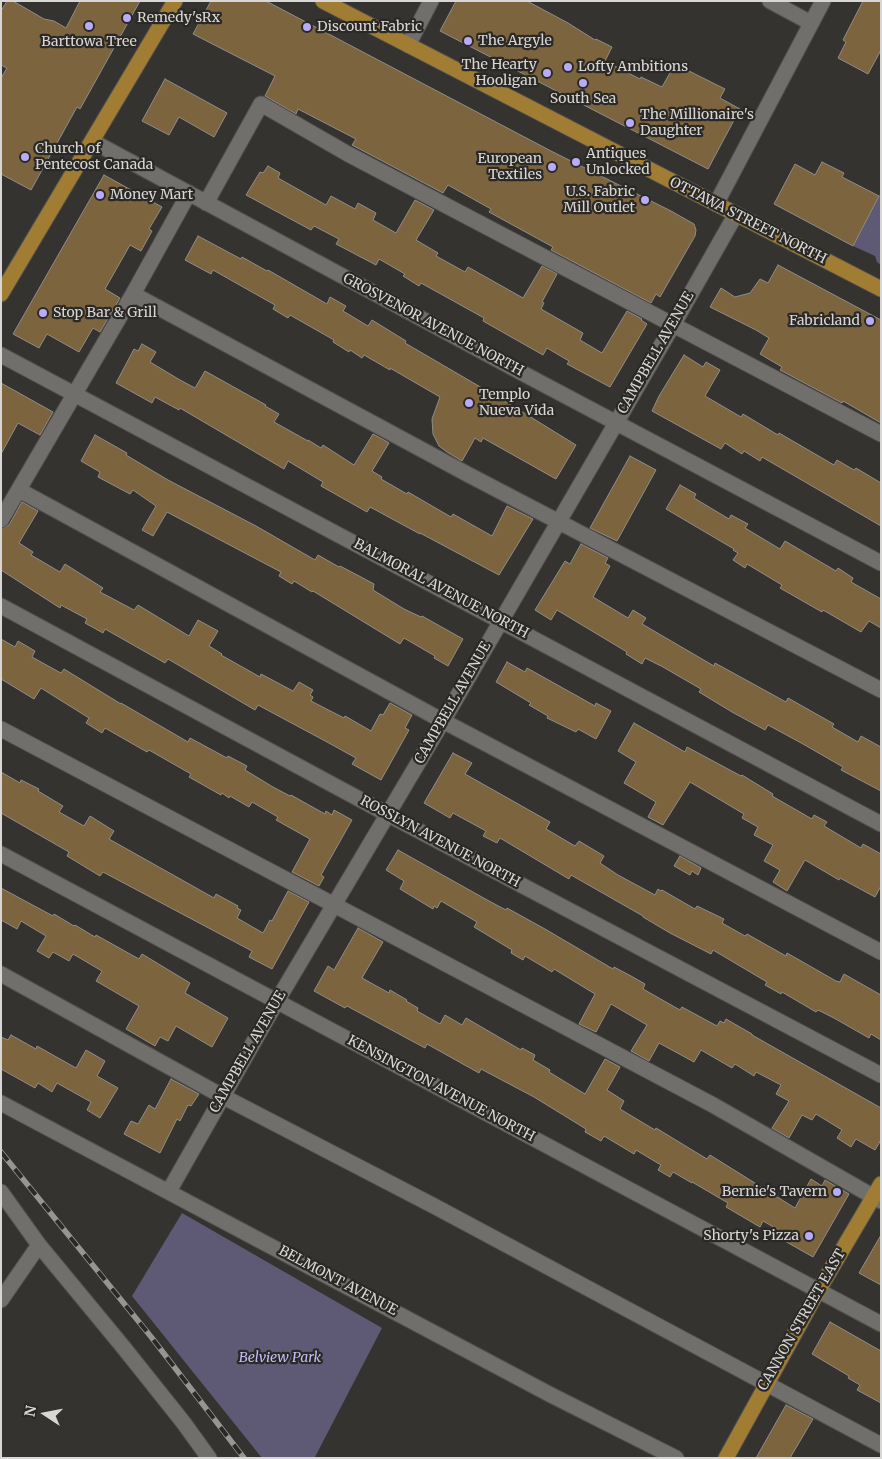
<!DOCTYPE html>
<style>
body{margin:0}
#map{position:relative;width:882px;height:1459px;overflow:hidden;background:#353330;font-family:Merriweather,serif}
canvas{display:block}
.frame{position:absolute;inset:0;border:2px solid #d8d7d5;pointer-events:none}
.north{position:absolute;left:20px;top:1389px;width:50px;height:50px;-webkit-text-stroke:4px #2b2926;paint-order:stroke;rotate:281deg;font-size:14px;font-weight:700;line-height:20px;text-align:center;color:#d8d7d5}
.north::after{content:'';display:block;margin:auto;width:18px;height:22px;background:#d8d7d5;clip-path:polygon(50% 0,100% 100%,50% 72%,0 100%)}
</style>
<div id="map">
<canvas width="882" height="1459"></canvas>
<div class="frame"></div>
<div class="north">N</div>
</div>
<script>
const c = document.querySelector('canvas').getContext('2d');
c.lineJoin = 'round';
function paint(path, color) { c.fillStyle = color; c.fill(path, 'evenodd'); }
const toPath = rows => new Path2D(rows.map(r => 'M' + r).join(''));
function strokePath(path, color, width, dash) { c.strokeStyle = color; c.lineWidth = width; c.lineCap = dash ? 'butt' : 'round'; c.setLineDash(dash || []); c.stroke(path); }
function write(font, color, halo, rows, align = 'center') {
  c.font = font + ' Merriweather,serif'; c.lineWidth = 4.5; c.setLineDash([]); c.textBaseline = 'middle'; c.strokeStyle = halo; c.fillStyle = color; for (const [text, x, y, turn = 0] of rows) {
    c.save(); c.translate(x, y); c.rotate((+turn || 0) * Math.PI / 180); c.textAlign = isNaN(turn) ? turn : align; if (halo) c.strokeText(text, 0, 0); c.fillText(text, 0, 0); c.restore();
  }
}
const green = toPath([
 [881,192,881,265,877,262,875,256,853,246],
 [182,1213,382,1328,315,1457,316,1458,262,1458,132,1296]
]);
const building = toPath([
 [7,1,13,1,44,19,54,21,66,28,80,1,140,1,80,109,77,107,31,190,1,174,1,78,7,68,1,65,1,11,7,1],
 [211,1,266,1,551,151,671,211,694,224,696,230,695,236,660,297,656,294,651,303,551,250,553,247,489,212,491,209,448,185,443,193,352,145,356,139,298,109,296,114,265,96,275,76,193,34,211,1],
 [456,1,527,1,568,23,595,40,596,39,612,47,605,61,640,79,641,77,662,87,675,64,725,89,720,98,740,109,708,169,440,31,456,1],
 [863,1,881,1,881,50,868,74,838,58,846,42,843,40,863,1],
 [165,79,227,113,214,137,179,117,169,135,142,121,165,79],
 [822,162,844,173,842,177,879,196,853,246,774,204,795,164,815,175,822,162],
 [268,166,280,173,278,178,326,205,331,196,355,209,358,203,376,213,373,220,396,233,415,200,434,210,416,240,438,253,436,256,465,272,468,267,523,298,542,266,557,274,542,302,544,303,541,309,583,333,580,340,602,353,627,311,642,319,641,320,647,324,610,387,567,364,569,361,547,348,543,355,483,321,484,318,421,283,419,286,403,276,405,274,379,259,376,265,336,244,339,239,314,226,311,230,246,195,260,172,263,173,268,166],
 [104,175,162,207,149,229,152,231,141,251,130,245,105,289,120,298,100,332,93,328,79,352,47,334,39,348,13,334,104,175],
 [198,236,241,259,242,257,267,271,268,270,327,304,330,297,346,306,343,311,368,326,372,320,406,341,405,343,489,392,490,390,504,398,503,400,576,445,556,479,483,438,481,442,475,438,462,461,447,452,439,446,433,434,432,419,440,397,390,368,390,370,364,355,362,358,350,350,349,352,333,342,334,340,290,315,288,318,273,309,275,305,213,270,211,274,185,260,198,236],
 [778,265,881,320,881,423,843,401,842,403,780,370,782,367,760,354,769,338,756,330,710,307,721,288,735,297,750,293,760,279,768,283,778,265],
 [142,344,156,352,150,362,180,380,195,388,205,371,266,405,265,406,279,414,274,422,308,441,308,440,321,448,323,445,354,465,373,434,384,440,389,443,372,471,382,477,381,479,407,494,408,492,451,517,453,514,492,536,507,506,533,519,499,575,420,533,420,534,370,507,367,512,321,486,323,482,288,461,284,469,180,408,179,410,155,397,152,403,116,383,134,349,138,351,142,344],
 [684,355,703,367,706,362,720,370,705,396,741,417,743,414,778,435,779,433,834,465,837,460,854,470,856,468,881,483,881,526,762,457,760,461,744,451,742,454,725,443,721,449,652,411,659,396,684,355],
 [1,383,53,412,40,435,18,423,1,454,1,383],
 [95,435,127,453,126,455,168,480,256,526,315,560,318,555,339,567,340,566,361,577,374,584,373,590,404,609,421,617,422,616,463,639,448,666,434,658,435,656,404,638,400,644,313,591,312,592,294,581,292,584,279,576,281,572,167,512,153,536,142,530,156,506,133,490,130,494,98,477,100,472,81,461,95,435],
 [630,456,656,470,617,541,590,528,630,456],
 [680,485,696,494,694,498,729,519,731,515,748,524,745,528,780,549,785,541,836,571,838,568,853,578,851,582,881,599,881,628,869,621,861,632,823,610,822,612,780,588,782,585,747,564,745,568,733,560,738,553,733,550,734,549,666,509,680,485],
 [22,502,38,511,19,543,33,552,31,555,60,572,65,564,103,588,100,592,134,610,138,605,189,636,198,620,218,631,209,646,222,654,221,655,260,677,261,674,293,691,299,682,313,690,310,695,313,697,311,701,344,718,345,716,371,731,380,714,383,715,390,703,412,715,405,728,409,730,381,780,352,764,356,758,327,742,258,705,255,710,168,659,165,663,105,629,103,633,85,623,87,619,61,605,60,608,1,570,1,529,9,525,22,502],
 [581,544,608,558,605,563,610,566,593,597,628,618,633,610,646,618,642,624,714,666,715,663,786,702,788,698,834,724,832,727,858,742,861,736,881,747,881,791,841,770,843,767,803,744,768,725,765,730,732,712,699,692,701,689,663,667,645,658,642,664,626,654,627,652,557,610,551,620,535,610,565,561,570,564,581,544],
 [1,639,15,647,18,641,35,651,32,657,59,672,61,673,64,669,121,704,121,703,188,742,190,738,227,758,228,756,247,766,245,770,273,787,290,796,291,795,325,814,326,811,332,815,334,810,352,820,321,875,324,877,319,886,292,872,310,839,276,820,278,817,252,802,249,807,230,796,229,798,222,793,221,795,189,777,191,774,149,750,147,752,105,728,102,733,86,723,89,718,41,688,34,699,1,679,1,639],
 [507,662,525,672,527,668,595,706,596,703,611,711,596,739,578,729,576,732,547,718,548,716,529,705,531,703,496,682,507,662],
 [634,723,685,752,687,747,741,776,742,775,773,794,772,796,812,819,814,815,827,822,824,826,861,848,863,844,881,854,881,886,875,897,840,878,839,880,805,860,787,891,773,882,780,870,764,861,773,845,754,835,758,827,742,818,744,814,690,782,663,825,648,817,656,802,624,783,636,762,618,751,634,723],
 [453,753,472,763,465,774,550,822,546,829,575,846,579,841,604,856,600,863,618,875,655,895,658,889,661,891,662,890,695,909,697,906,724,919,722,923,745,936,747,934,786,956,787,953,836,981,840,982,844,974,881,995,881,1040,871,1034,869,1038,834,1018,818,1010,816,1012,782,992,781,994,765,985,767,982,713,950,711,954,670,933,643,917,643,916,571,875,569,879,500,838,497,843,483,836,486,831,453,813,450,818,424,803,453,753],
 [1,772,20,783,21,780,39,789,38,791,63,806,59,812,84,826,90,816,114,831,109,839,214,898,216,894,238,906,237,908,241,910,237,918,263,933,270,920,272,921,288,891,309,902,272,969,249,957,252,951,103,872,100,876,67,856,69,852,1,813,1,772],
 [398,850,489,901,506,910,507,908,545,929,613,969,614,967,631,976,645,984,643,989,680,1010,682,1007,717,1026,720,1021,724,1023,726,1019,752,1034,752,1035,881,1108,881,1140,875,1150,856,1139,851,1147,837,1138,842,1130,816,1114,812,1120,802,1115,789,1138,772,1128,789,1101,776,1094,781,1085,756,1072,754,1076,735,1064,732,1068,701,1050,694,1062,659,1043,649,1061,631,1051,647,1025,611,1004,596,1032,579,1024,595,994,554,969,552,972,525,956,523,960,511,953,512,950,474,927,477,922,441,901,437,908,434,906,433,909,400,889,404,881,386,870,398,850],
 [680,856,701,868,698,875,692,871,690,875,674,866,680,856],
 [1,888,53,916,54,914,74,926,75,925,95,937,96,935,139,959,142,954,190,983,185,993,228,1018,212,1047,176,1026,168,1041,160,1037,155,1046,126,1029,139,1006,96,981,102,971,73,954,69,961,53,952,49,958,37,951,46,936,21,921,17,929,1,920,1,888],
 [358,928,383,942,362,978,389,993,390,990,407,1000,406,1001,418,1008,417,1011,440,1024,445,1015,462,1025,466,1018,521,1050,522,1048,535,1055,533,1060,550,1070,549,1072,585,1094,605,1059,620,1067,607,1090,624,1101,620,1109,655,1130,656,1128,707,1159,710,1155,795,1208,811,1179,822,1186,825,1180,849,1194,813,1257,783,1240,786,1234,763,1221,760,1227,726,1207,728,1203,692,1182,692,1183,673,1172,670,1177,658,1170,661,1165,636,1150,634,1154,604,1136,601,1141,585,1132,586,1129,534,1097,481,1069,479,1073,427,1044,425,1048,347,1006,345,1008,314,991,328,966,334,970,358,928],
 [11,1035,36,1049,37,1046,76,1068,86,1050,105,1061,97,1076,118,1088,100,1118,87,1110,91,1102,57,1083,52,1092,38,1083,35,1088,1,1069,1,1037,8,1040,11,1035],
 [171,1079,199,1094,191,1106,188,1105,180,1121,177,1119,160,1153,124,1134,131,1121,138,1124,149,1105,155,1109,171,1079],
 [881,1235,881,1285,859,1273,881,1235],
 [830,1322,881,1351,881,1403,857,1390,860,1385,848,1378,849,1376,812,1354,830,1322],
 [786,1405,813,1419,790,1458,756,1458,786,1405]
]);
const minor = toPath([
 [770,1,811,23],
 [408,45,431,1],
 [92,141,526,375,881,563],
 [206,203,261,104,348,154,881,434],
 [716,204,823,1],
 [133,294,469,475,881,690],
 [1,355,881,824],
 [19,490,443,721,881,952],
 [1,520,133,294,189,193],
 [1,606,387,814,881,1075],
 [1,729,713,1105,881,1201],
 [1,854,881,1324],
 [1,974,222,1096,434,1206,881,1445],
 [1,1103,551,1395,676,1458],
 [169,1191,277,1001,443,721,673,325,736,214],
 [1,1192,39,1245,1,1300],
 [39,1245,124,1348,183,1422,209,1458]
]);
const major = toPath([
 [323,1,881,289],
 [1,294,175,1],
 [726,1458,818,1291,881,1184]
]);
const rail = toPath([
 [1,1152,152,1338,244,1458]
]);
const markers = [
 [127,18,5,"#b8abf7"],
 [89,26,5,"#b8abf7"],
 [307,27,5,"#b8abf7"],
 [468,41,5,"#b8abf7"],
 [568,67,5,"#b8abf7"],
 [547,73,5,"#b8abf7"],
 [583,83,5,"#b8abf7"],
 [630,123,5,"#b8abf7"],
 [25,157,5,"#b8abf7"],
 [576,162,5,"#b8abf7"],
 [552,167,5,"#b8abf7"],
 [100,195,5,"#b8abf7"],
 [645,200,5,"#b8abf7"],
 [43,313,5,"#b8abf7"],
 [870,321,5,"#b8abf7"],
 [469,403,5,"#b8abf7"],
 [837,1192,5,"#b8abf7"],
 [809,1236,5,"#b8abf7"]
];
const poiNames = [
 ["Remedy'sRx",137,18],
 ["Discount Fabric",317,27],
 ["The Argyle",478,41],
 ["Barttowa Tree",89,42,"center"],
 ["The Hearty",537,65,"right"],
 ["Hooligan",537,81,"right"],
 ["Lofty Ambitions",578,67],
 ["South Sea",583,99,"center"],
 ["The Millionaire's",640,115],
 ["Daughter",640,131],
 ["Church of",35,149],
 ["Pentecost Canada",35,165],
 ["Antiques",586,154],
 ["Unlocked",586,170],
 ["European",542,159,"right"],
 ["Textiles",542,175,"right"],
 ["U.S. Fabric",635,192,"right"],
 ["Mill Outlet",635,208,"right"],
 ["Money Mart",110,195],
 ["Stop Bar & Grill",53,313],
 ["Fabricland",860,321,"right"],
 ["Templo",479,395],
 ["Nueva Vida",479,411],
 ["Bernie's Tavern",827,1192,"right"],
 ["Shorty's Pizza",799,1236,"right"]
];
const streetNames = [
 ["OTTAWA STREET NORTH",748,221,27],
 ["GROSVENOR AVENUE NORTH",433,325,28],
 ["CAMPBELL AVENUE",656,353,-60],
 ["BALMORAL AVENUE NORTH",441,589,28],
 ["CAMPBELL AVENUE",453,703,-60],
 ["ROSSLYN AVENUE NORTH",440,842,28],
 ["CAMPBELL AVENUE",248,1052,-60],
 ["KENSINGTON AVENUE NORTH",441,1089,28],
 ["BELMONT AVENUE",338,1281,28],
 ["CANNON STREET EAST",802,1320,-60]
];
const parkNames = [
 ["Belview Park",280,1358]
];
paint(green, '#5e5a75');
paint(building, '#7c643e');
strokePath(building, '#8f8d89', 1);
strokePath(minor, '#51504d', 17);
strokePath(major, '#51504d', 17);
strokePath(minor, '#716f6c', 15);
strokePath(major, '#a17d33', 15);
strokePath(rail, '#969592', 5.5);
strokePath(rail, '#2b2926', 4, [11]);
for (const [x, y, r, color] of markers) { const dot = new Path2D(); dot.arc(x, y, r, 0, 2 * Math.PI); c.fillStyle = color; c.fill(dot); strokePath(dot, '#2b2926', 2); }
write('14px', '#d8d7d5', '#2b2926', poiNames, 'left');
write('14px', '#d8d7d5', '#2b2926', streetNames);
write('italic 14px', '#c5bbfd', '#2b2926', parkNames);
</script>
